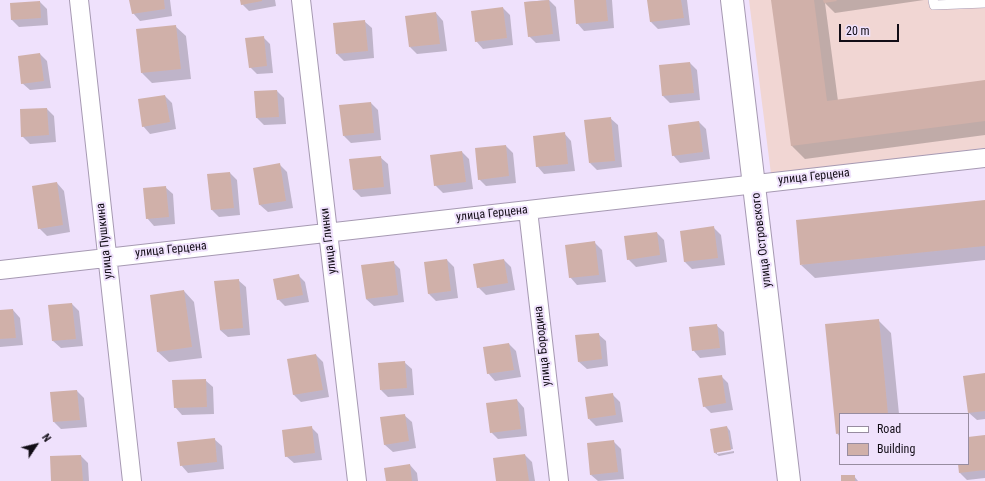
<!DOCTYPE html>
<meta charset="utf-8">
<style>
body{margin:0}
#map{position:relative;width:985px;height:481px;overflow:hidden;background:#efe1fc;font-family:"Roboto Condensed",sans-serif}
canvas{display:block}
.legend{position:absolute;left:839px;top:413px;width:130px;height:52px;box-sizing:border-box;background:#efe1fc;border:1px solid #978ca0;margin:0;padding:5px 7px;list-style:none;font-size:12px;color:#120d16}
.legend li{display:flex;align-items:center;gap:8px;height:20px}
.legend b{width:20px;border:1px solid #978ca0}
.north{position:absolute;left:16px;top:425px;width:40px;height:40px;-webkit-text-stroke:3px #efe1fc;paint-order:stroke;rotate:55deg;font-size:11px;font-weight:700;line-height:16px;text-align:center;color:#120d16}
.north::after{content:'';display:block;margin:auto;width:14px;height:18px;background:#120d16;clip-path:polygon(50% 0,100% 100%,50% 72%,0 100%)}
.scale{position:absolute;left:839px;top:24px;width:60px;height:18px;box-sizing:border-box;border:2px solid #120d16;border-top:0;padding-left:5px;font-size:12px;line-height:14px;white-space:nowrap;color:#120d16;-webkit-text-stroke:3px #efe1fc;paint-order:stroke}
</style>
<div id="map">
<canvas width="985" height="481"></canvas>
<ul class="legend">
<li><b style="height:5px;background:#fff"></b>Road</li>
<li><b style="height:11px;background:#d0b0a9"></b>Building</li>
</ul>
<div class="north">N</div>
<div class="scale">20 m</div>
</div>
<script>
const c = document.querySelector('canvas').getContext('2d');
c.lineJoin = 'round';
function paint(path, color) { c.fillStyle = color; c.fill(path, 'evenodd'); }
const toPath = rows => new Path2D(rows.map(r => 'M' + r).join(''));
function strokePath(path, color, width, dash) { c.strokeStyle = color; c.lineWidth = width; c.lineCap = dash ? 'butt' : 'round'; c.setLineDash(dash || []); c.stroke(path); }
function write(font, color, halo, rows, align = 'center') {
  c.font = font + ' "Roboto Condensed",sans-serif'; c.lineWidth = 4; c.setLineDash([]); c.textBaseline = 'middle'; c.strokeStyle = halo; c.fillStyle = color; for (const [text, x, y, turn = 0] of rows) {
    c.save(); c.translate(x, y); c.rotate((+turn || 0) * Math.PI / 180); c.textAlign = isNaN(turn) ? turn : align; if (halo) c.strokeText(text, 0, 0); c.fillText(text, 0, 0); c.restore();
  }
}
const industrial = toPath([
 [749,0,985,0,985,148,771,174]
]);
const shadow = toPath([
 [130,0,170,0,172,16,140,21,133,13],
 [241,0,275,0,276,6,249,11,242,4],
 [549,0,556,7,560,41,536,43,529,36,525,2],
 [575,0,612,0,614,28,584,31,577,23],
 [648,0,687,0,690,25,658,29,651,22],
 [772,0,924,0,835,13,825,3,838,101,985,81,985,135,805,159,792,146],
 [40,2,47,9,48,25,19,27,12,20,11,4],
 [503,8,510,15,513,45,483,49,476,41],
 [436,13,443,21,447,51,417,54,410,47],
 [364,21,372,28,374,58,344,61,337,54],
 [175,26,186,36,191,79,152,83,142,73],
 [263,37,270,44,273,73,257,74,250,67],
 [40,54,47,61,51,88,30,90,22,83],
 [690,63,697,70,700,100,670,103,663,96,660,66],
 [277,91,284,98,286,124,264,125,257,118],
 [165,96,172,103,176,129,150,134,143,126],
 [371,103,378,110,381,140,351,143,344,136],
 [47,109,54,116,56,142,30,144,22,136],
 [610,118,618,125,622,167,597,170,590,163],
 [699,122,706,129,710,159,680,163,673,155],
 [564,133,571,141,575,171,544,174,537,166],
 [506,146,513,153,516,183,486,186,479,179],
 [462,152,469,159,473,189,443,193,435,185],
 [380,157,388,164,391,194,361,197,354,190],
 [279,164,287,172,293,208,268,212,260,205,254,169],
 [230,173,237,180,240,215,219,217,212,210],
 [57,183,64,191,70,232,47,236,39,228],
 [165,187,173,194,175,224,154,226,147,218],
 [985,201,985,260,815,278,801,265],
 [713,227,721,235,725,265,692,269,685,262,681,232],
 [657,233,664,240,667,262,636,267,628,259],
 [595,243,602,250,606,282,577,285,570,277],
 [447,260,454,267,458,298,436,301,429,294,425,263],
 [504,260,511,267,515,290,486,295,478,287],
 [393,262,400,269,404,302,374,306,366,299],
 [298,275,305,282,309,302,285,306,278,299],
 [238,280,246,287,250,335,228,337,220,330],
 [184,291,194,302,202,358,169,362,158,352],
 [72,304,79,311,83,346,61,348,53,341],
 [13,310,20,318,23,345,0,347,0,311],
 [878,320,891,333,899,414,840,414,840,437,837,433,826,325],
 [716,325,724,332,726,355,700,358,693,350],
 [598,334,606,341,608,366,587,369,579,362],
 [509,344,516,351,521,377,495,381,488,373],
 [316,355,323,362,329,397,301,402,294,395,288,360],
 [404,362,412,369,414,395,388,397,381,390],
 [985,374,985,419,977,420,969,413,965,377],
 [721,376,728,383,733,410,711,413,704,406],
 [205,380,213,387,214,414,182,415,175,407],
 [77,391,84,398,87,427,61,429,54,422],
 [613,395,620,402,623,422,596,426,589,419],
 [517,400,524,408,527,436,498,439,491,432],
 [404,415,412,422,416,448,393,452,385,445,381,418],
 [311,427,318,434,322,460,294,463,286,456],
 [727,427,730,431,733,449,717,452,717,454,734,451,734,453,719,456,715,453],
 [985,436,985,478,967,480,960,473,959,464,968,464,968,438],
 [214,439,222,446,224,469,188,473,181,465],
 [613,441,621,449,624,479,598,481,591,475],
 [525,455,532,462,535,481,497,481],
 [81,456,88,463,89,481,52,481],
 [410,465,417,473,418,481,387,481],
 [854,476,858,481,842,481]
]);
const building = toPath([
 [129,0,164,0,165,9,132,14],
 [240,0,262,0,262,1,241,5],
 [549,0,553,34,528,37,524,2],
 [574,0,606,0,608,21,576,24],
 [647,0,681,0,684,18,650,22],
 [771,0,814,0,827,101,985,80,985,121,791,146],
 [823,0,836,0,837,1,824,3],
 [40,1,41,18,11,20,10,3],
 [503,7,507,38,475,42,471,11],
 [436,12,440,44,409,47,405,16],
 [365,20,368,51,336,54,333,23],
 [176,25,181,69,141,73,136,29],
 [264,36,267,66,249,68,245,38],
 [40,53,44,81,21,84,18,56],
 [690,62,694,93,662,96,659,65],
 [277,90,279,117,256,118,254,91],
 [165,95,170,122,142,127,138,99],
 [371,102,374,133,343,136,339,105],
 [47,108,49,135,21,137,20,109],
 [611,117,615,161,589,163,584,120],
 [699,121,703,152,672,156,668,125],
 [565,132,568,164,536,167,533,136],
 [506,145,509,176,478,180,475,148],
 [462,151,466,182,434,186,430,155],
 [381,156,384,187,353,190,349,159],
 [280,163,286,201,259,205,253,168],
 [230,172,234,208,211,210,207,174],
 [57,182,63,225,38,229,32,186],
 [166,186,169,217,146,219,143,188],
 [985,200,985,246,800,265,796,220],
 [714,226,718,258,684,262,680,231],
 [657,232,660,255,627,260,624,236],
 [595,241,599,275,569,278,565,245],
 [447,259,451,291,428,294,424,262],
 [504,259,508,283,477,288,473,264],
 [394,261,398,295,366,299,361,265],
 [299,274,303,295,277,300,273,279],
 [239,279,243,328,220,330,214,281],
 [184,290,192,347,157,352,150,295],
 [72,303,76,339,52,341,48,305],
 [13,309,16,338,0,339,0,310],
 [879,319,888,414,840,414,840,433,836,434,825,324],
 [717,324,720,348,692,351,689,327],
 [599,333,602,359,578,362,575,335],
 [509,343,514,370,487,374,483,347],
 [316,354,323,390,293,395,287,359],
 [405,361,407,388,380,390,378,363],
 [985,373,985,411,968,413,963,376],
 [722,375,726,403,703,407,698,378],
 [206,379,207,407,174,408,172,380],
 [77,390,80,420,53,422,50,392],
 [613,393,616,415,588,419,585,397],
 [517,399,521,429,490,433,486,403],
 [405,414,409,441,384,445,380,417],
 [312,426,315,453,285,457,282,430],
 [727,426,731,450,714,453,710,429],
 [985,435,985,470,959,473,958,464,968,464,968,437],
 [215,438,217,462,180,466,177,442],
 [614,440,618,472,590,475,587,443],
 [525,454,529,481,496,481,493,458],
 [81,455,83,481,51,481,50,456],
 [410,464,412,481,386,481,384,468],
 [841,475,855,475,855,481,841,481]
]);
const service = toPath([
 [933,0,934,5,985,3]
]);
const minor = toPath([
 [79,0,132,481],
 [301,0,357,481],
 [528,210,559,481],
 [0,270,985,158]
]);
const tertiary = toPath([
 [732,0,789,481]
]);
const streetNames = [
 ["улица Герцена",814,177,-6],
 ["улица Герцена",492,214,-6],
 ["улица Островского",762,240,-97],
 ["улица Пушкина",105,241,-96],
 ["улица Глинки",329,241,-97],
 ["улица Герцена",171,250,-6],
 ["улица Бородина",543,346,-96]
];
paint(industrial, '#f1d6d3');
paint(shadow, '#0003');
paint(building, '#d0b0a9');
strokePath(service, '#a699b2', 10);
strokePath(minor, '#a699b2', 20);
strokePath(tertiary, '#a699b2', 24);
strokePath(service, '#fff', 9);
strokePath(minor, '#fff', 18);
strokePath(tertiary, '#fff', 22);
write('12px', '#120d16', '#efe1fc', streetNames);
</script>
